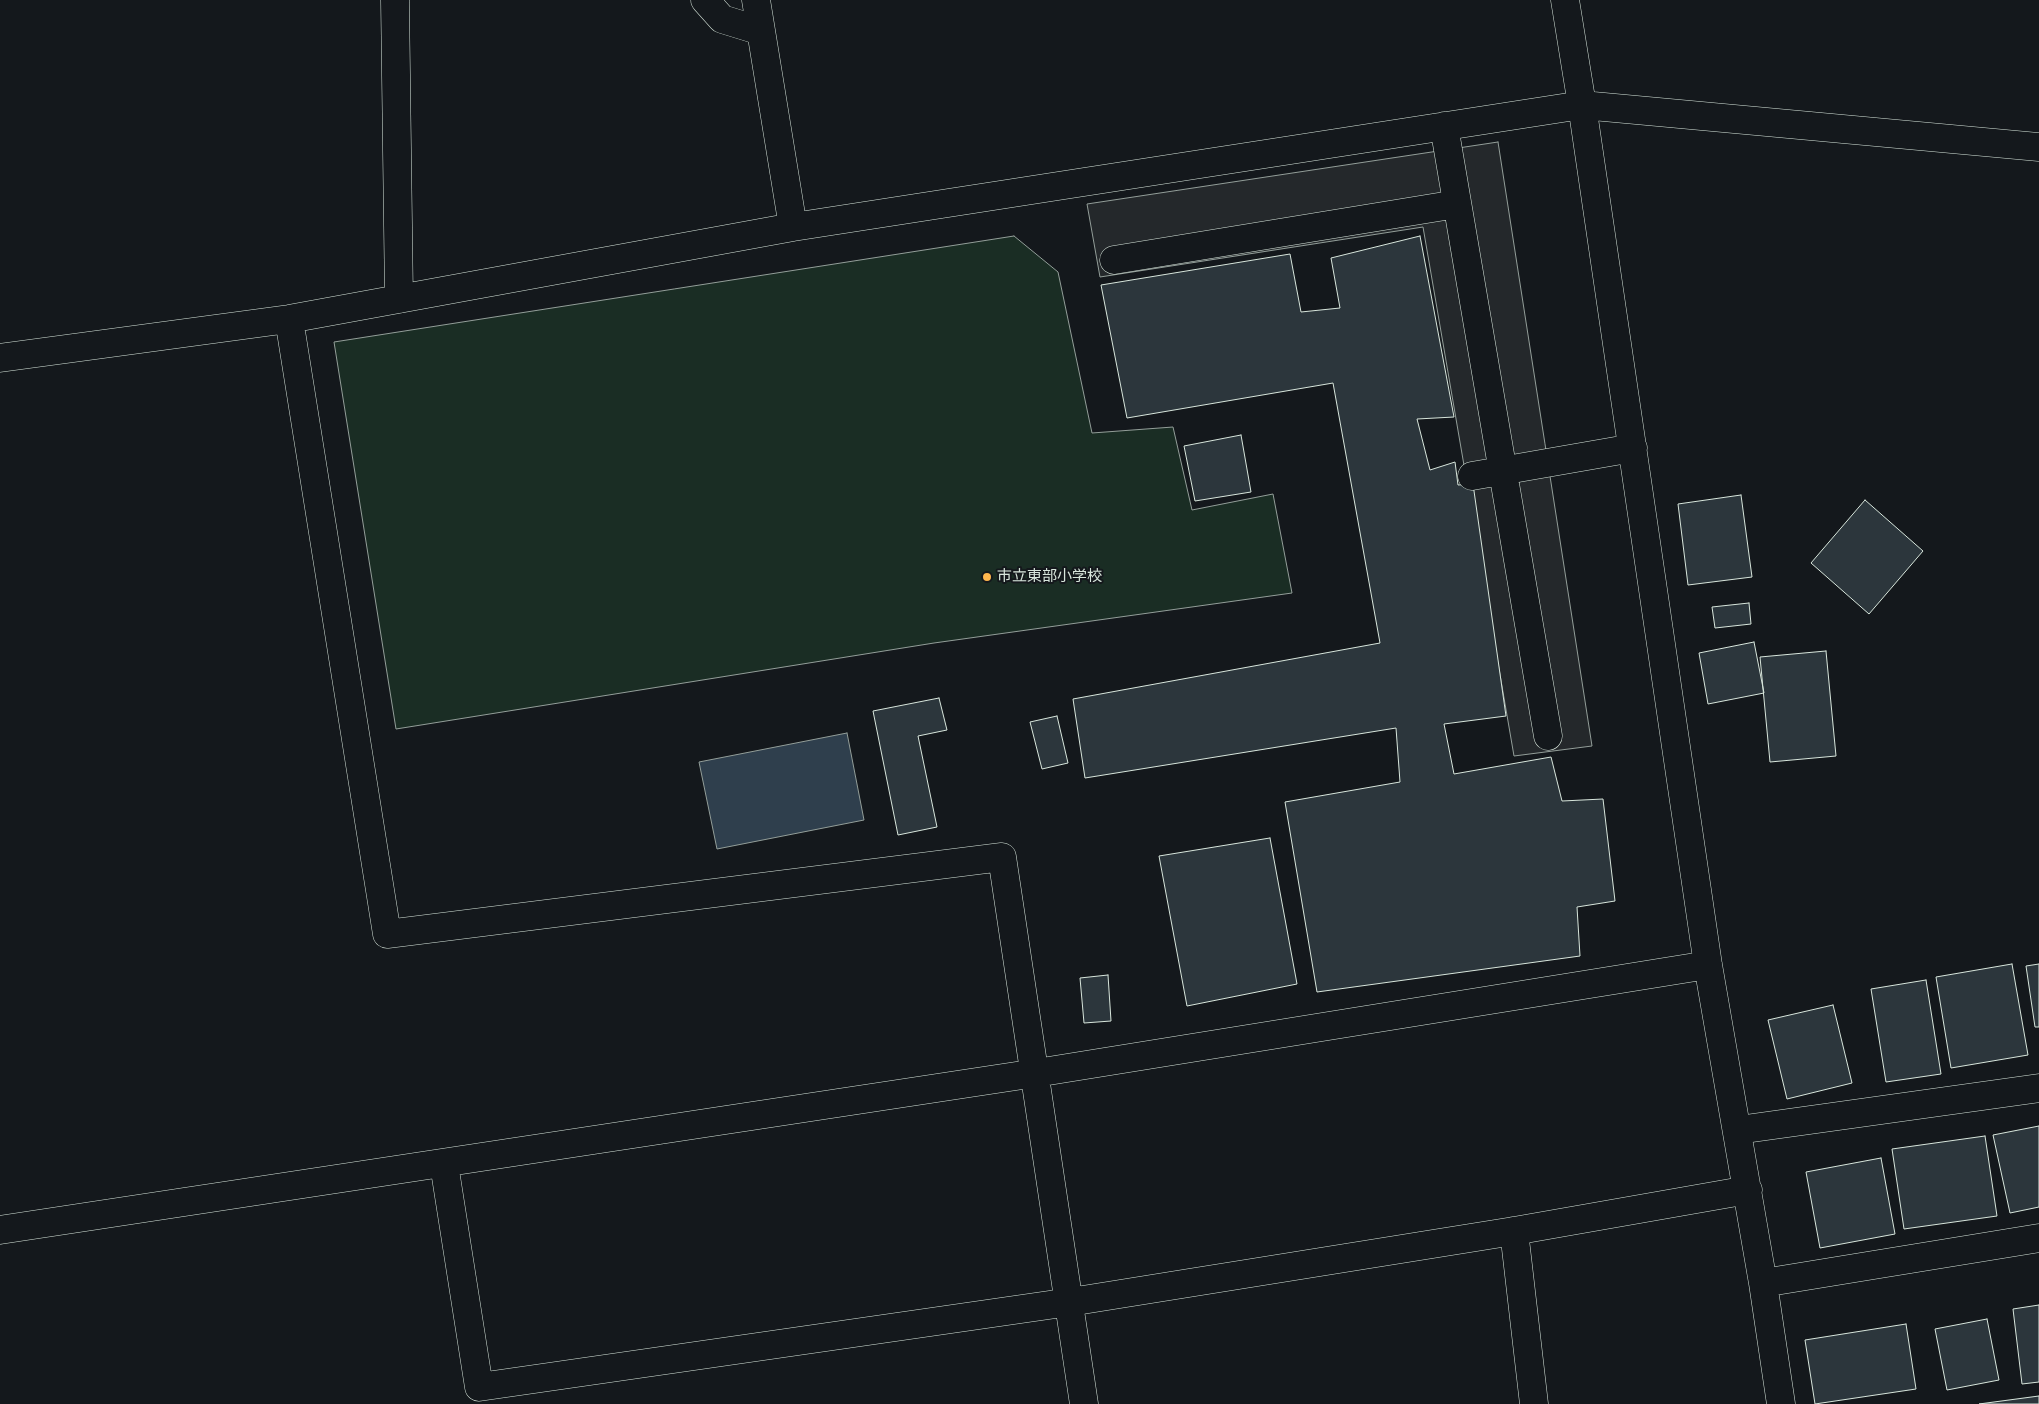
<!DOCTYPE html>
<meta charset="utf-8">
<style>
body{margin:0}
canvas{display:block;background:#14181c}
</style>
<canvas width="2039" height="1404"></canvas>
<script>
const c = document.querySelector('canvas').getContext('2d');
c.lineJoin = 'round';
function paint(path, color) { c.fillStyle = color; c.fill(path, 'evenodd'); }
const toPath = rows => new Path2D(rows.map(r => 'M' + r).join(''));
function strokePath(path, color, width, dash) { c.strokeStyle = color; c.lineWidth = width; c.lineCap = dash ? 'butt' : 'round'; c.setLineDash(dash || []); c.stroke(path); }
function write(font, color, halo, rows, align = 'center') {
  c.font = font + ' "Roboto Condensed","Noto Sans JP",sans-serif'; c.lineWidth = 4; c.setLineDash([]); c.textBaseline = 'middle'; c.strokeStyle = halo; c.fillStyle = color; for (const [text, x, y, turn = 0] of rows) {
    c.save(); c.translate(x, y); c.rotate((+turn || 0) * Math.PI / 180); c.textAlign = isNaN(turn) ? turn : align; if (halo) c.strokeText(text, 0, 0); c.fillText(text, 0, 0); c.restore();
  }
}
const green = toPath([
 [1014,236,1058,272,1092,433,1173,427,1192,510,1273,494,1292,593,934,643,396,729,334,342,1014,236]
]);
const parking = toPath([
 [1498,142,1592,746,1514,756,1423,227,1100,277,1087,204,1498,142]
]);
const water = toPath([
 [847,733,864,820,717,849,699,762,847,733]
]);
const building = toPath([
 [1420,236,1454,417,1417,419,1430,470,1455,462,1458,485,1473,484,1506,716,1444,724,1454,774,1551,757,1562,801,1603,799,1615,901,1577,907,1580,956,1317,992,1285,802,1400,782,1396,728,1085,778,1073,699,1380,643,1333,383,1127,418,1101,285,1290,254,1301,312,1340,308,1331,258,1420,236],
 [1241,435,1251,492,1195,501,1184,446,1241,435],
 [1741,495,1752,577,1688,585,1678,504,1741,495],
 [1865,500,1923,551,1869,614,1811,563,1865,500],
 [1749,603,1751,624,1715,628,1712,607,1749,603],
 [1754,642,1764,693,1708,704,1699,653,1754,642],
 [1826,651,1836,756,1770,762,1760,657,1826,651],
 [939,698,947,730,918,736,937,827,898,835,873,711,939,698],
 [1057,716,1068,763,1042,769,1030,722,1057,716],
 [1270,838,1297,984,1187,1006,1159,856,1270,838],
 [2012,964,2028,1055,1951,1068,1936,977,2012,964],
 [2039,964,2039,1027,2035,1027,2026,966,2039,964],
 [1108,975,1111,1021,1084,1023,1080,978,1108,975],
 [1926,980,1941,1074,1886,1082,1871,989,1926,980],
 [1833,1005,1852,1083,1787,1099,1768,1020,1833,1005],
 [2039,1126,2039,1207,2010,1213,1993,1135,2039,1126],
 [1985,1136,1997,1216,1904,1229,1892,1149,1985,1136],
 [1881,1158,1895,1234,1820,1248,1806,1172,1881,1158],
 [2039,1305,2039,1382,2022,1384,2013,1309,2039,1305],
 [1987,1319,1999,1380,1947,1390,1935,1329,1987,1319],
 [1906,1324,1916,1389,1815,1404,1805,1340,1906,1324],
 [2039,1396,2039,1404,1979,1404,2039,1396]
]);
const minor = toPath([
 [395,0,399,299],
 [705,0,722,19,761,31],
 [756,0,793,227],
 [1565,0,1582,105,1708,965,1763,1283,1781,1404],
 [1444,126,1548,736],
 [1114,260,1457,204],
 [289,319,387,934,1002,857,1084,1404],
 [0,358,289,319,793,227,1582,105,2039,147],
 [1472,476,1633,448],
 [1738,1130,2039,1088],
 [444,1164,479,1387,1070,1302,1514,1231,1748,1190],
 [0,1230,1036,1073,1708,965],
 [1514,1231,1534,1404],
 [1763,1283,2039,1238]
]);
const markers = [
 [987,577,5,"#ffb74d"]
];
const poiNames = [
 ["市立東部小学校",997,577]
];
paint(green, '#1a2d24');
strokePath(green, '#939e99', 1);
paint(parking, '#24282b');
strokePath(parking, '#939e99', 1);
paint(water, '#2f3f4d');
strokePath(water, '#939e99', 1);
paint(building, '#2c363c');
strokePath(building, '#d8e6dc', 1);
strokePath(minor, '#d8e6dc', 29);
strokePath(minor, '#14181c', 28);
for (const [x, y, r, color] of markers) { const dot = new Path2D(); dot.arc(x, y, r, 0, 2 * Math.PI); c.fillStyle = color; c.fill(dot); strokePath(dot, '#14181c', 2); }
write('15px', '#d8e6dc', '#14181c', poiNames, 'left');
</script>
